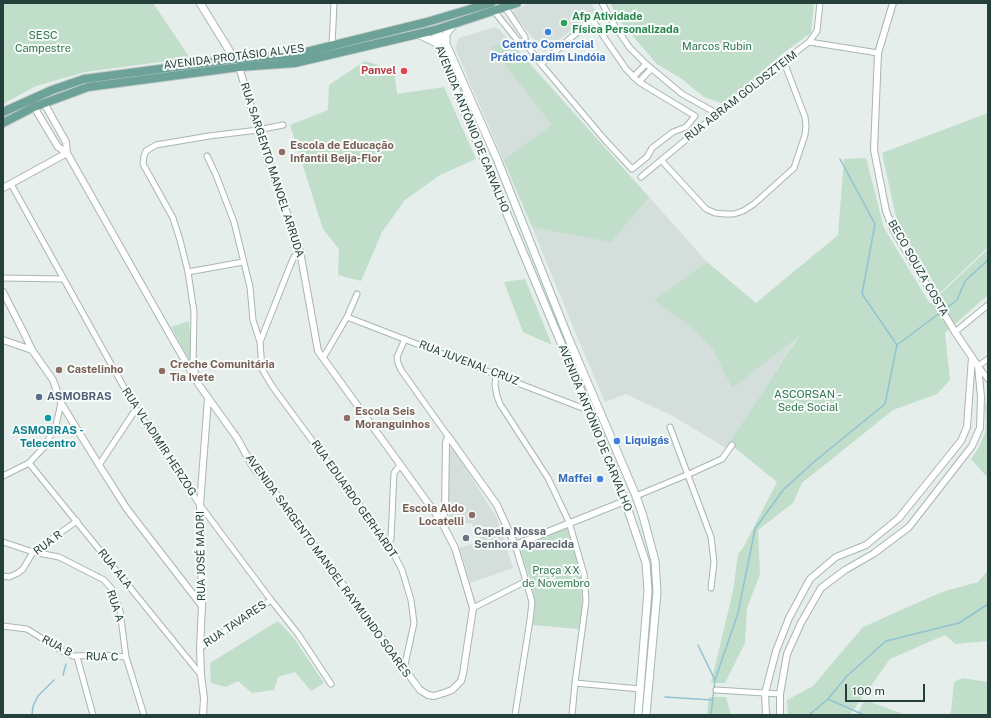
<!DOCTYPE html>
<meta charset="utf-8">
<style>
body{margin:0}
#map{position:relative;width:991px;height:718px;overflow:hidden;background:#e6eeeb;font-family:"Public Sans",sans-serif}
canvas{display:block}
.frame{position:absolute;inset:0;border:4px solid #25403b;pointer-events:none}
.scale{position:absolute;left:845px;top:684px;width:80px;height:18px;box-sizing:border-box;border:2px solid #25403b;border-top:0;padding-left:5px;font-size:12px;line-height:14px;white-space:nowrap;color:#25403b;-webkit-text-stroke:3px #f7fbf9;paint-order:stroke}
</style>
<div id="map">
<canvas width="991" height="718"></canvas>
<div class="frame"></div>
<div class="scale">100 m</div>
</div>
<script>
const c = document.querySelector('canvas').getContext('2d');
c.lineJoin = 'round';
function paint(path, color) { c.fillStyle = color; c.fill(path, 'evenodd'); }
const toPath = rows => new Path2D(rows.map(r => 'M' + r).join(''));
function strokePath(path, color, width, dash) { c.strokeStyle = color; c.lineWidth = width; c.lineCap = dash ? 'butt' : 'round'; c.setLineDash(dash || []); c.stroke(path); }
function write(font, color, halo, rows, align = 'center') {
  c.font = font + ' "Public Sans",sans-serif'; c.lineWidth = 4; c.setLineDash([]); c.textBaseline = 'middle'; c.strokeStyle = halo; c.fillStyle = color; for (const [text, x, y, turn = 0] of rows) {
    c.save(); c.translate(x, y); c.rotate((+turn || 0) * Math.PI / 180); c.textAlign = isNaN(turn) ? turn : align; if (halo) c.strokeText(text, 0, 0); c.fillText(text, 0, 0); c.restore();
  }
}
const built = toPath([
 [528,3,591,3,596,11,544,52,512,12],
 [495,27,500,30,707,262,756,303,799,335,726,448,673,416,626,394,605,402,576,334,532,227,455,48,459,38],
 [453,448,497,518,513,568,470,583,460,548,478,542,472,523,451,524,449,511,449,450]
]);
const green = toPath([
 [3,3,153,3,190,58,85,72,36,86,3,104],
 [610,3,814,3,811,33,782,54,743,88,721,103,704,97,682,79,657,64,622,24],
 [511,43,649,197,611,242,532,227,504,160,552,125,491,46],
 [365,61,394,70,397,94,444,87,476,159,440,175,405,200,382,232,361,281,338,275,339,249,323,229,290,125,328,110,329,85],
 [988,113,988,247,940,293,897,222,882,153],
 [866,158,884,228,930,304,988,249,988,295,945,333,950,380,937,394,893,410,802,483,793,503,758,530,760,574,747,608,745,643,725,683,711,683,733,591,738,554,743,548,777,482,729,443,799,336,732,388,713,349,695,330,655,300,707,262,756,303,838,235,844,159],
 [525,279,552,345,523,332,504,282],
 [189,321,192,365,171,327],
 [988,402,988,478,971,459,979,447,985,433,986,423,985,404],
 [567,528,581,574,582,606,579,629,533,625,535,601,530,579,519,548],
 [988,570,988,641,955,644,945,635,890,659,850,715,788,715,787,700,813,686,863,627,942,592,978,582],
 [278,621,293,637,324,683,311,691,295,672,278,677,274,690,252,693,238,681,226,687,211,683,210,663],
 [962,678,988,682,988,715,947,715,951,713,954,682],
 [709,697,726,697,731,715,707,715],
 [865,700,906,715,856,715]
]);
const stream = toPath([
 [840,159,875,224,862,294,897,345],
 [944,310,957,300,965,281,988,260],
 [698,645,715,680],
 [63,675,66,664],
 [665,697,712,700],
 [828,699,864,715],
 [32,715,33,706,38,696,54,680],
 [711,715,715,680,738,613,755,529,783,490,815,461,885,404,897,345,941,312],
 [809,715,828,699,847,676,886,641,959,623,988,604]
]);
const minor = toPath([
 [602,3,616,28,630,48,646,64,682,94,716,113],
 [494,11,518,41,525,43,525,37,505,7],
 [809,42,878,53],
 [525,43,541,64,590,21,593,21,626,69,639,82,695,116,686,127,673,132,652,148,647,157,632,169,605,140,541,64],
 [332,46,334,3],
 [633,77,646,64],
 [639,82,651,69],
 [207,156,216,175,234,222,250,287,253,320,260,342,262,369,272,386,389,545,402,570,411,600,414,623,404,669],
 [661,160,706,209,715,213,725,214,734,214,743,211,754,204,794,168,805,135,806,126,805,117,784,62],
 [641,177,706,123,716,113,809,42,817,31,820,3],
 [11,184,136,409,200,505,271,600,298,634,331,684],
 [188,272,243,262],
 [3,278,63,279],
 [347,317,590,411],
 [955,332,988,305],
 [405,339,397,357,398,363,401,370,448,436],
 [260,342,290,266,294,257,300,251],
 [323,358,347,317,357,294],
 [988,359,978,366,988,379],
 [496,373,495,385,497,396,500,404,548,478,569,522,584,574,586,601,575,683,572,715],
 [197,378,193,366,194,312,188,272,180,240,173,218,143,164,144,156,146,151,156,145,209,136,258,130,283,125],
 [670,427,711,537,714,562,711,588],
 [29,463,201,675],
 [99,465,136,409],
 [3,476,29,463,45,446,56,425,61,403],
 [636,496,689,474,722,459,732,445],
 [3,542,33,552,59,557,104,580,112,589,120,611,126,657,144,715],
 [389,545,391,538,394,473,400,465],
 [515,545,526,581,532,602,530,620,515,715],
 [3,576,9,577,18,573,23,569,33,552,77,521],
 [473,608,526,581],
 [3,626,27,629,62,651,73,656,103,655,126,657],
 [200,648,271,600],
 [77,657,93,715],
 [575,683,640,689],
 [716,690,780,694]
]);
const tertiary = toPath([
 [44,103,66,142,67,153,169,333,199,385,237,438,253,467,277,495,420,690,428,695,434,696,444,693,452,690,461,681,463,674,473,608,455,548,441,521,318,351,300,251,258,130,239,67],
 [34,107,58,147,67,153],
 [3,188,67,153],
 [3,292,23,331,32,350,53,380,61,403,99,465,127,509,202,606],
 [3,340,32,350],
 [448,436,497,505,515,545,625,501],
 [441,521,445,511,446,443,448,436],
 [203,715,204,698,201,675,200,648,202,606,200,505,208,398],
 [766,715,765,693,776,651,789,618,810,579,836,557,866,545,899,518,961,441,967,427,972,357],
 [780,715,780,694,787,654,801,623,821,588,845,570,873,554,909,527,972,446,980,428,981,397,978,366,955,332,893,229,886,211,874,150,878,53,893,3]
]);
const secondary = toPath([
 [200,3,237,63],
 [435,30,446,44,497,159,568,337,636,496,643,516,655,561,657,592,646,715],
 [435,30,437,43,486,164,600,436,625,501,646,563,648,591,638,715],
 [418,34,437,43],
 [446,44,446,34,453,25]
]);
const primary = toPath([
 [3,112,52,90,84,79,235,59,294,55,427,22,491,3],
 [3,123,34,107,88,87,239,67,295,63,435,30,517,3]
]);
const markers = [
 [564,23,4,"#2e9e5b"],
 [548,32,4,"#3f7fe0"],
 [404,71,4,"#e0444e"],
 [282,152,4,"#8d6e63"],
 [59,370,4,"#8d6e63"],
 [162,371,4,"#8d6e63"],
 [39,397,4,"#5c6f8a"],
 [48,418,4,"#0f9aa8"],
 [347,418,4,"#8d6e63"],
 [617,441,4,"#3f7fe0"],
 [600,479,4,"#3f7fe0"],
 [472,515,4,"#8d6e63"],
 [466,538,4,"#6b7280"]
];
const leisureNames = [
 ["Afp Atividade",572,17],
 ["Física Personalizada",572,30]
];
const parkNames = [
 ["SESC",43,36],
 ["Campestre",43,49],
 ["Marcos Rubin",717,47],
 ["ASCORSAN -",808,395],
 ["Sede Social",808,408],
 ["Praça XX",556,571],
 ["de Novembro",556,584]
];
const shopNames = [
 ["Centro Comercial",548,45],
 ["Prático Jardim Lindóia",548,58],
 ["Liquigás",625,441,"left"],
 ["Maffei",592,479,"right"]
];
const streetNames = [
 ["AVENIDA PROTÁSIO ALVES",234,57,-7],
 ["RUA ABRAM GOLDSZTEIM",741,96,-38],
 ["AVENIDA ANTÔNIO DE CARVALHO",472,129,68],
 ["RUA SARGENTO MANOEL ARRUDA",272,170,72],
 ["BECO SOUZA COSTA",918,268,60],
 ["RUA JUVENAL CRUZ",469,363,21],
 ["AVENIDA ANTÔNIO DE CARVALHO",595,428,68],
 ["RUA VLADIMIR HERZOG",159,442,57],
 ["RUA EDUARDO GERHARDT",354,499,55],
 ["RUA R",48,543,-37],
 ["RUA JOSÉ MADRI",201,556,-91],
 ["AVENIDA SARGENTO MANOEL RAYMUNDO SOARES",328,566,54],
 ["RUA ALA",115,569,51],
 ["RUA A",115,606,72],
 ["RUA TAVARES",235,624,-34],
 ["RUA B",57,646,28],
 ["RUA C",102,657,1]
];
const healthNames = [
 ["Panvel",396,71]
];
const educationNames = [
 ["Escola de Educação",290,146],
 ["Infantil Beija-Flor",290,159],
 ["Creche Comunitária",170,365],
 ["Tia Ivete",170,378],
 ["Castelinho",67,370],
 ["Escola Seis",355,412],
 ["Moranguinhos",355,425],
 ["Escola Aldo",464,509,"right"],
 ["Locatelli",464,522,"right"]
];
const serviceNames = [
 ["ASMOBRAS",47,397]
];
const cultureNames = [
 ["ASMOBRAS -",48,431],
 ["Telecentro",48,444]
];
const worshipNames = [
 ["Capela Nossa",474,532],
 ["Senhora Aparecida",474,545]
];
paint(built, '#d4deda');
paint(green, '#c0deca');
strokePath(stream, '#91c3d1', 1.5);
strokePath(minor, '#a8b6b3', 7);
strokePath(tertiary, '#a8b6b3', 8);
strokePath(secondary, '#a5bab4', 9);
strokePath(primary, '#c2cac8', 10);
strokePath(minor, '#fff', 5);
strokePath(tertiary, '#fff', 6);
strokePath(secondary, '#fff', 7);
strokePath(primary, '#6ca298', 8);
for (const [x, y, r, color] of markers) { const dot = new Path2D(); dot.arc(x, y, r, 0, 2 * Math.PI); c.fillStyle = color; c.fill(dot); strokePath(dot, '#f7fbf9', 1.5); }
write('bold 11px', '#27864d', '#f7fbf9', leisureNames, 'left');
write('11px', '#307650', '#f7fbf9', parkNames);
write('bold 11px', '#366cbe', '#f7fbf9', shopNames);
write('11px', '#25403b', '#f7fbf9', streetNames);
write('bold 11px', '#be3a42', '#f7fbf9', healthNames, 'right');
write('bold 11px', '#785e54', '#f7fbf9', educationNames, 'left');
write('bold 11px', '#4e5e75', '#f7fbf9', serviceNames, 'left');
write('bold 11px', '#0d838f', '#f7fbf9', cultureNames);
write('bold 11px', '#5b616d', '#f7fbf9', worshipNames, 'left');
</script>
